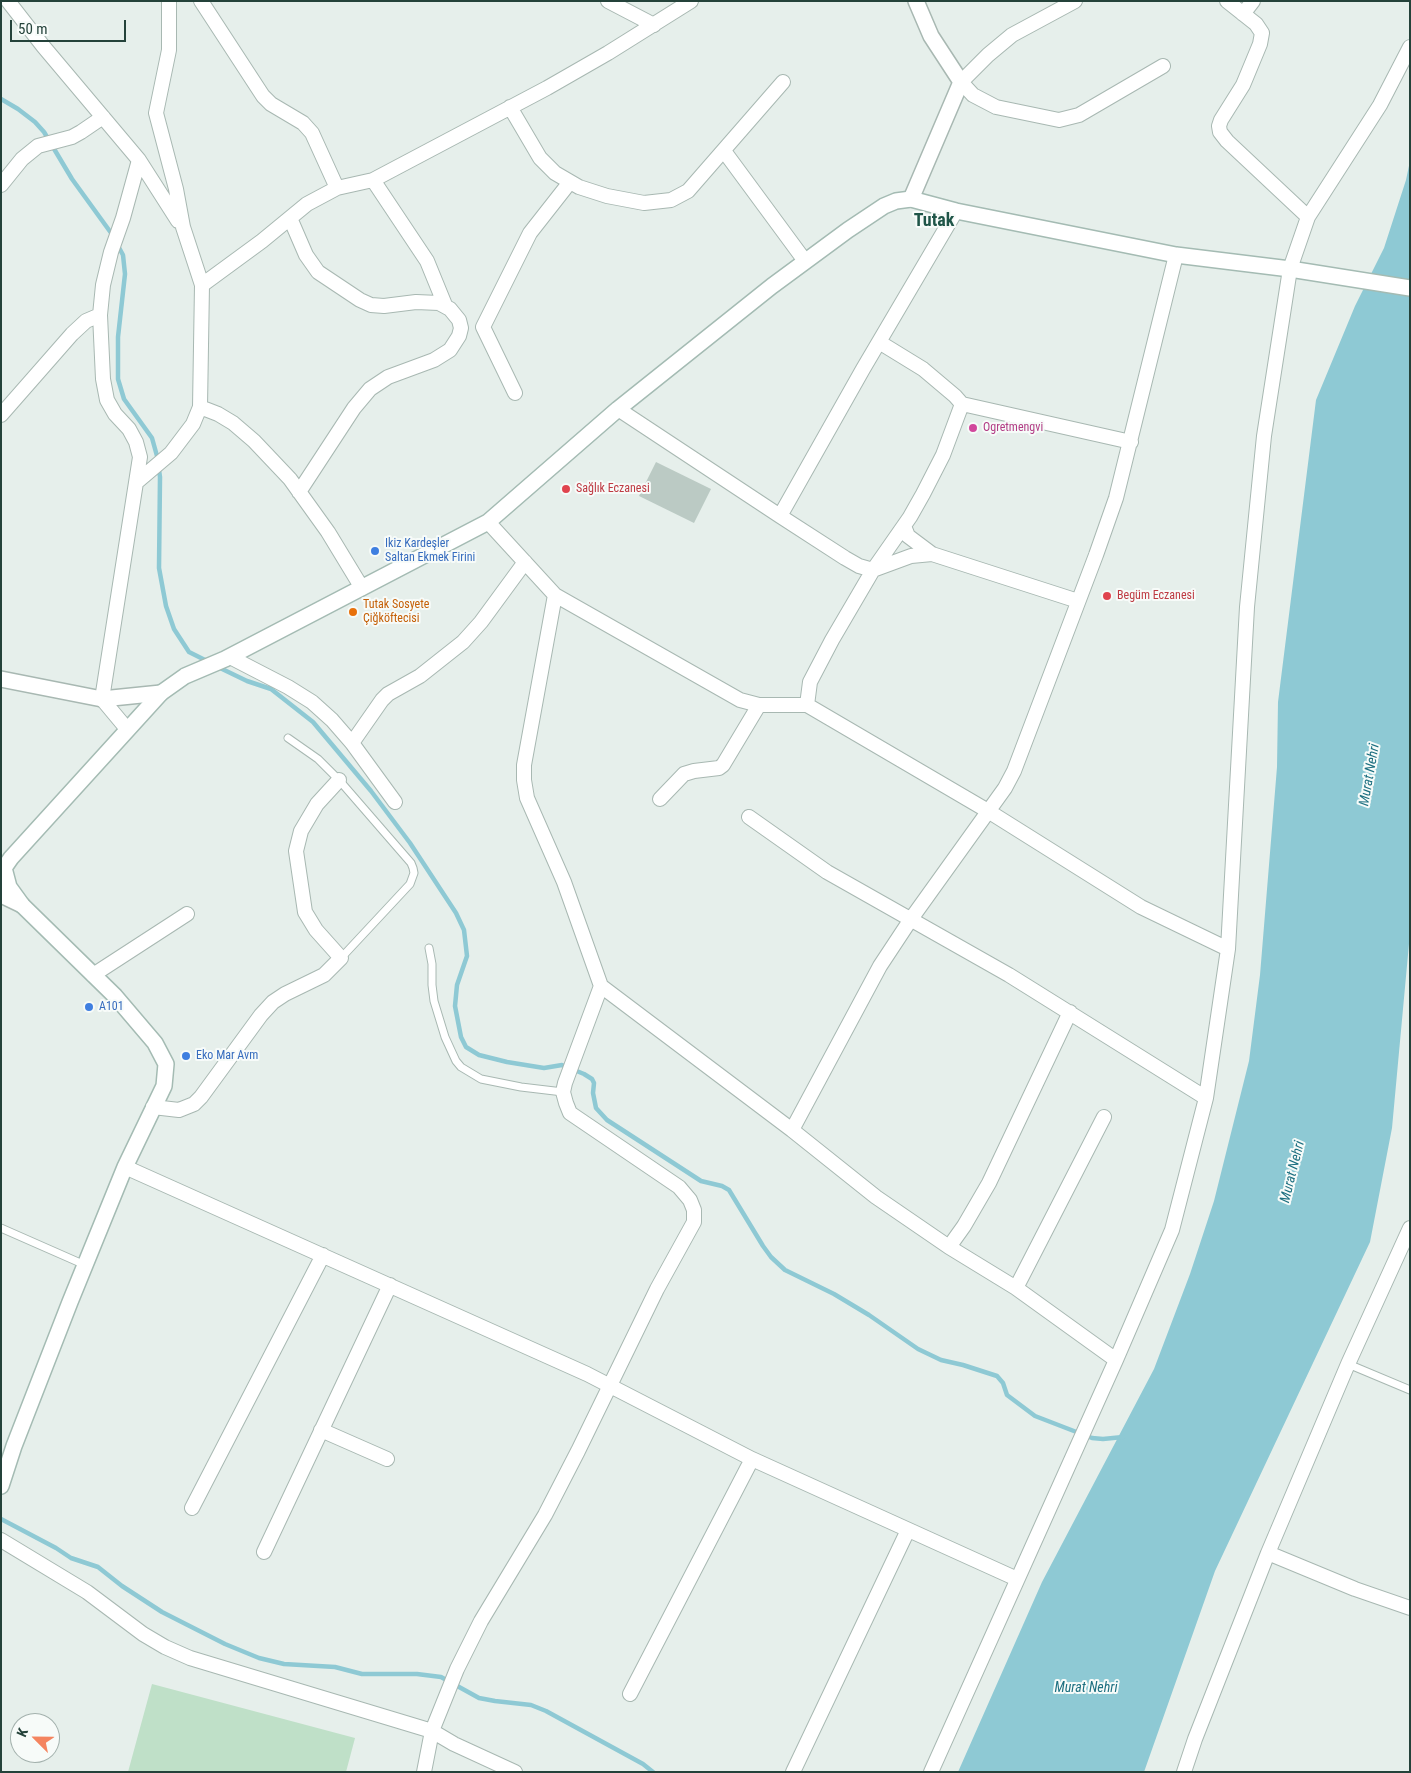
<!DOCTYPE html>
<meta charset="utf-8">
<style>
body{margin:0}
#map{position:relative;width:1411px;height:1773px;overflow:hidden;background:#e6efeb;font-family:"Roboto Condensed",sans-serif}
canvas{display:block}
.frame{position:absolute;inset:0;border:2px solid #24423a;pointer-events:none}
.north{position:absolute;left:10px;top:1713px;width:50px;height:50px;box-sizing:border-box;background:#f7fbf9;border:1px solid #a3b1ad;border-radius:50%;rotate:293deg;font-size:14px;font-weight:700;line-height:20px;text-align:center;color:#24423a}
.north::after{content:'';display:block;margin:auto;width:18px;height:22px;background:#f4845f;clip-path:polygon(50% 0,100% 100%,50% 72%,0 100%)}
.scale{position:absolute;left:10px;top:20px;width:116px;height:22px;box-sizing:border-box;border:2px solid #24423a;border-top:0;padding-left:6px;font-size:15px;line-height:18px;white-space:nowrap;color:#24423a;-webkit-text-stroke:4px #f7fbf9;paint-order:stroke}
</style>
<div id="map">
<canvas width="1411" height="1773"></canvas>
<div class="frame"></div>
<div class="north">K</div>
<div class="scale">50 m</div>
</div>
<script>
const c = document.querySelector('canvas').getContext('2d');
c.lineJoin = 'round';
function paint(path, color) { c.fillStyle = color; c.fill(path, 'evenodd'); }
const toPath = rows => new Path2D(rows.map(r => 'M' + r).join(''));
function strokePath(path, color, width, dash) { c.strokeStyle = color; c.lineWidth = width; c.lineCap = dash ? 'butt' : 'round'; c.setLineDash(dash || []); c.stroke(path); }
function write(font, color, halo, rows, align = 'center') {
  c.font = font + ' "Roboto Condensed",sans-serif'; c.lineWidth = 4; c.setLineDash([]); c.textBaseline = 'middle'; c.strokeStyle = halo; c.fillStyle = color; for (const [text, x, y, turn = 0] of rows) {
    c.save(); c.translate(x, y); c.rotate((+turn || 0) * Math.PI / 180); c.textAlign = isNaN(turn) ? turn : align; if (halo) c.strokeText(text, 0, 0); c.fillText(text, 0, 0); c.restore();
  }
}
const green = toPath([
 [152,1684,355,1738,346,1772,128,1772]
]);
const water = toPath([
 [1410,161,1410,933,1392,1128,1370,1242,1215,1571,1144,1772,958,1772,1042,1582,1154,1369,1190,1274,1214,1201,1249,1061,1260,975,1277,767,1278,702,1316,400,1355,306,1384,248,1406,180]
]);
const stream = toPath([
 [1,99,18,109,35,122,44,132,72,179,114,237],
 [117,244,123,255,125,274,118,337,118,379,124,399,152,438,157,456,160,477,159,568,166,606,174,629,189,652,209,662],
 [218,667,247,681,271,689,313,722,371,791,410,843,456,913,464,930,467,956,457,985,455,1006,461,1037,466,1047,479,1055,507,1062,544,1068,562,1065,584,1074,592,1079,594,1083,593,1093,596,1108,607,1120,701,1181,722,1186,729,1190,763,1246,771,1257,785,1270,834,1294,869,1315,918,1349,941,1360,963,1365,997,1376,1003,1383,1007,1395,1035,1416,1092,1438,1103,1439,1123,1437],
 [1,1519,56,1548,71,1558,98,1567,122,1586,162,1612,225,1644,259,1658,284,1664,335,1667,362,1674,417,1674,441,1677,479,1698,495,1701,531,1705,546,1711,643,1764,653,1772]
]);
const building = toPath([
 [656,462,711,489,694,523,639,496]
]);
const service = toPath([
 [288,738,318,759,339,780,411,863,413,868,414,873,410,884,341,958],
 [429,948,432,964,432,985,434,1001,445,1037,456,1061,461,1067,481,1079,521,1087,563,1092],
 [1,1228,85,1265],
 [1348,1364,1410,1390]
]);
const minor = toPath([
 [8,1,43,46,139,160,178,221],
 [201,1,263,96,271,104,303,123,312,133,337,188],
 [608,1,654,25],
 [1075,1,1012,35,988,55,961,82,973,95,996,107,1059,120,1079,115,1163,66],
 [1227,1,1256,24,1262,33,1260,44,1243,85,1221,120,1219,126,1220,132,1227,141,1308,217],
 [1243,14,1253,1],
 [510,107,540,158,555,173,579,187,607,196,644,203,671,200,688,191,783,82],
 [724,151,805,261],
 [373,180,427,261,445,305],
 [1,185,22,159,38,146,72,137,81,132,103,117],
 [290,218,306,255,318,272,360,300,371,305,384,306,416,302,439,303,450,309,459,320,461,328,459,336,450,350,434,360,388,377,370,389,354,408,299,492],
 [202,285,262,241,307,204,337,188,373,180,547,88,608,53,691,1],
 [879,342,923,369,955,396,962,404,1131,442],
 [515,393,483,327,530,233,570,182],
 [200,407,218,414,233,423,254,441,290,479,328,532,362,588],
 [618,409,780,516,845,558,859,566,873,570,911,556,932,554,1078,601],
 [1,415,72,334,86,321,100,315],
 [138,481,171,453,193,424,200,407,202,285,183,227,176,189,156,113,169,50,169,1],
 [780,516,863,369,956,211],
 [488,522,555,595,740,700,759,705,807,705,988,811,1141,907,1228,949],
 [904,526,908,536,932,554],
 [555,595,524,765,524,780,527,798,564,882,601,986,792,1130,876,1197,949,1247,1016,1288,1116,1360],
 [230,657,288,687,312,702,332,720,352,743,395,802],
 [807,705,810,682,832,640,873,570,910,517,923,494,943,455,962,404],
 [127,729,102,699,140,457,136,442,129,429,115,414,107,400,103,379,100,315,103,285,111,252,123,218,139,160],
 [352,743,382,700,388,694,420,676,463,642,481,622,525,562],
 [660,799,684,774,694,771,719,768,723,765,759,705],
 [749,817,827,872,1009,975,1206,1098],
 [93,975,187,914],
 [153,1107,179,1110,194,1104,201,1097,261,1015,273,1002,285,994,324,975,341,958,316,930,305,912,296,851,301,831,317,804,339,780],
 [792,1130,880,966,911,919,1005,788,1014,771,1096,555,1116,498,1176,255],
 [125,1167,587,1374,752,1459,1017,1579],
 [949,1247,964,1226,989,1183,1070,1012],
 [1016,1288,1104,1117],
 [321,1430,387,1459],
 [192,1508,323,1255],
 [1,1540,87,1592,143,1634,165,1647,190,1658,432,1731,454,1744,515,1772],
 [264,1552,390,1285],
 [1268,1553,1355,1589,1410,1608],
 [630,1694,752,1459],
 [424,1772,432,1731,457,1669,481,1621,545,1515,578,1451,657,1289,694,1222,694,1210,690,1200,679,1187,570,1113,566,1103,563,1092,565,1083,601,986],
 [793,1772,908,1530],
 [931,1772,1116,1360,1172,1230,1206,1098,1228,949,1247,607,1264,436,1290,269,1308,217,1380,105,1410,47],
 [1184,1772,1195,1739,1268,1553,1348,1364,1410,1228]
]);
const tertiary = toPath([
 [911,199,961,82,931,36,916,1],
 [1,679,102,699,161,693],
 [1,895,22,905]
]);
const secondary = toPath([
 [1,1486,14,1446,70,1302,125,1167,164,1086,166,1064,155,1043,115,996,22,905,9,887,4,868,11,858,161,693,185,676,225,659,488,522,618,409,772,286,848,230,884,206,896,201,911,199,956,211,1176,255,1290,269,1410,288]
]);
const markers = [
 [973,428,5,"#d1479c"],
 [566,489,5,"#e0444e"],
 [375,551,5,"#3f7fe0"],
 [1107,596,5,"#e0444e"],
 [353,612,5,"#e8710a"],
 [89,1007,5,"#3f7fe0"],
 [186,1056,5,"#3f7fe0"]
];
const hotelNames = [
 ["Ogretmengvi",983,428]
];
const healthNames = [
 ["Sağlık Eczanesi",576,489],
 ["Begüm Eczanesi",1117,596]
];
const shopNames = [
 ["Ikiz Kardeşler",385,544],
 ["Saltan Ekmek Firini",385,558],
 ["A101",99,1007],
 ["Eko Mar Avm",196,1056]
];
const foodNames = [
 ["Tutak Sosyete",363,605],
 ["Çiğköftecisi",363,619]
];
const waterNames = [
 ["Murat Nehri",1370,775,-80],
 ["Murat Nehri",1293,1172,-76],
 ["Murat Nehri",1086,1688]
];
const districtNames = [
 ["Tutak",934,221]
];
paint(green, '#bfe0c8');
paint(water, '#8ec9d4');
strokePath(stream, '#8ec9d4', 4.5);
paint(building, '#bbcac4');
strokePath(service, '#a8b8b2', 9);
strokePath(minor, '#a8b8b2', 16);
strokePath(tertiary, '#a8b8b2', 18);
strokePath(secondary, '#a4bbb3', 18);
strokePath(service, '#fff', 7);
strokePath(minor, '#fff', 14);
strokePath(tertiary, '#fff', 15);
strokePath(secondary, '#fff', 15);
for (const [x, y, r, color] of markers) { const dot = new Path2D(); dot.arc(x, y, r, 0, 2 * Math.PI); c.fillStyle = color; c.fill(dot); strokePath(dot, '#f7fbf9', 2); }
write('12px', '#b23c85', '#f7fbf9', hotelNames, 'left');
write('12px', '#be3a42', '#f7fbf9', healthNames, 'left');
write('12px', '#366cbe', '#f7fbf9', shopNames, 'left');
write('12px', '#c56008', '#f7fbf9', foodNames, 'left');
write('italic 14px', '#1c6f80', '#f7fbf9', waterNames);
write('bold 18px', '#1f5548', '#f7fbf9', districtNames);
</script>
